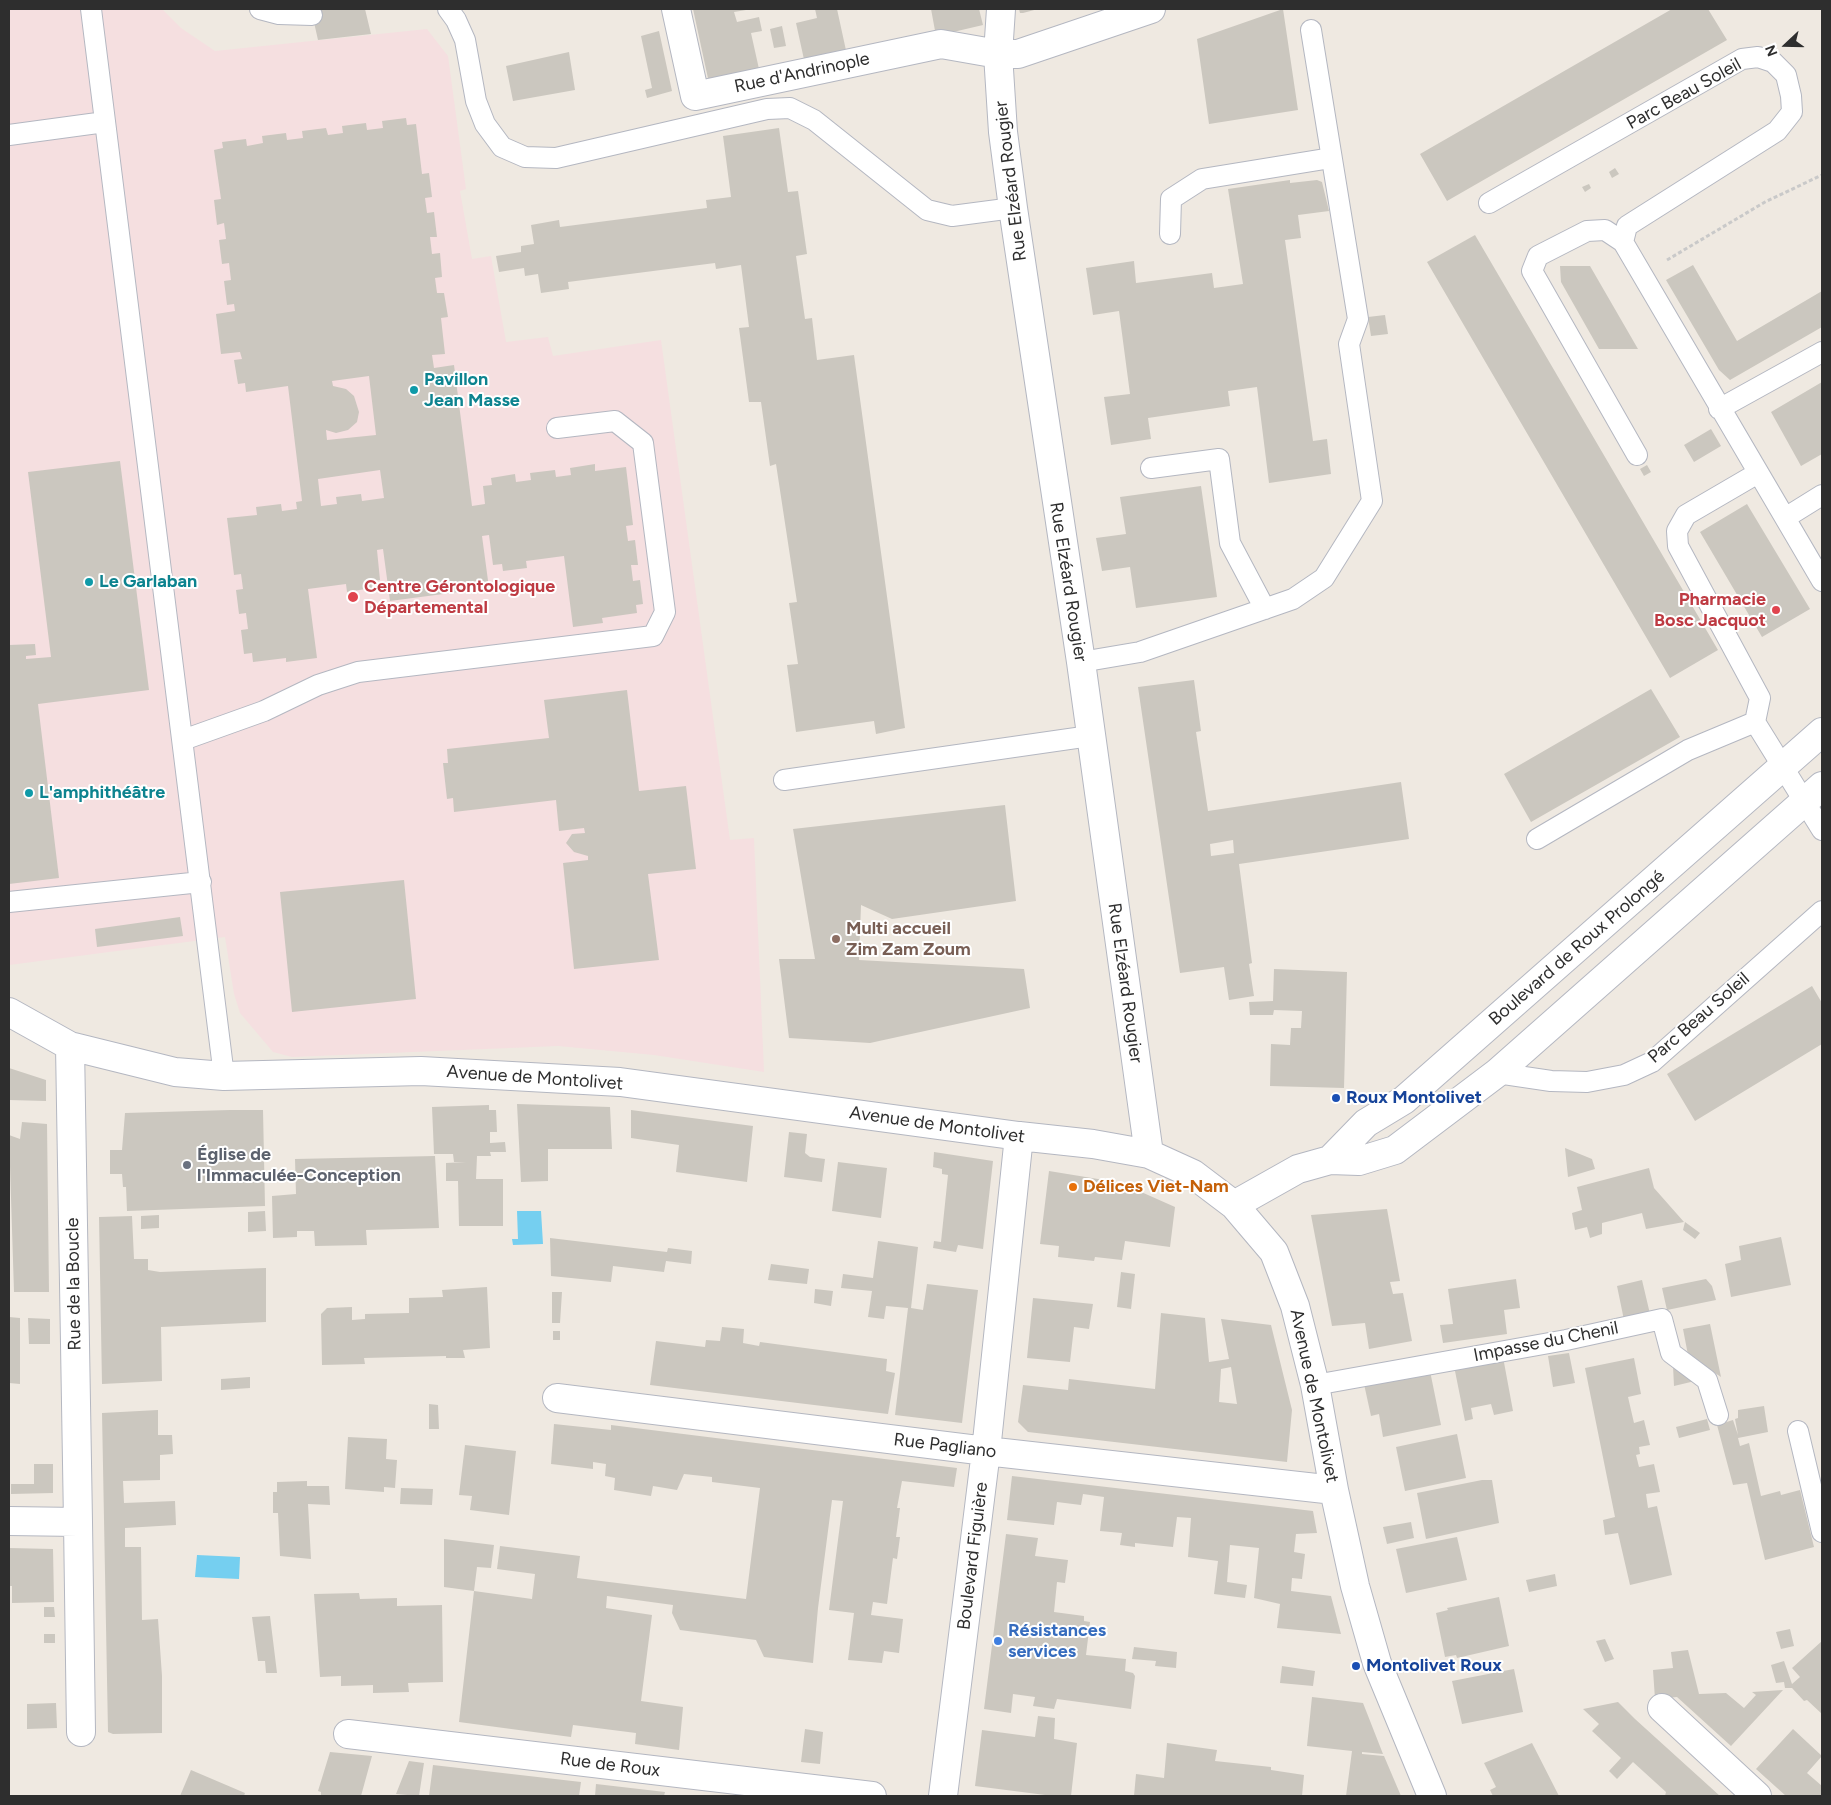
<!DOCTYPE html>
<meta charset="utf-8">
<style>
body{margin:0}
#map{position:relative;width:1831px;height:1805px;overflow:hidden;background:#efe9e1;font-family:Figtree,sans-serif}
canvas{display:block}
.frame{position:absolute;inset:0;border:10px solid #2e2e2e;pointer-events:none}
.north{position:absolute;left:1761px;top:20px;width:50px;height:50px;-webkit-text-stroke:4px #fff;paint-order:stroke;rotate:249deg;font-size:14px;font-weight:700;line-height:20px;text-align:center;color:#2e2e2e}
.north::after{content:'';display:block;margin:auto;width:18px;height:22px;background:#2e2e2e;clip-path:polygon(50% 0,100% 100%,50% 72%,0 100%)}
</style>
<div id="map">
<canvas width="1831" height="1805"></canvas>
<div class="frame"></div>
<div class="north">N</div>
</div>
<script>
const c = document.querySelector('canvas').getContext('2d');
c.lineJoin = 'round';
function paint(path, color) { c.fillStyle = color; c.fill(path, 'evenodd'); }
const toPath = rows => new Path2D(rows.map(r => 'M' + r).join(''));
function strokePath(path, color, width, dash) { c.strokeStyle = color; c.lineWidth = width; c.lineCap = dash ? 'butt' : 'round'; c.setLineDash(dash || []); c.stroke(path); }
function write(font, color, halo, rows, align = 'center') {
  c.font = font + ' Figtree,sans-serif'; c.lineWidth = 4; c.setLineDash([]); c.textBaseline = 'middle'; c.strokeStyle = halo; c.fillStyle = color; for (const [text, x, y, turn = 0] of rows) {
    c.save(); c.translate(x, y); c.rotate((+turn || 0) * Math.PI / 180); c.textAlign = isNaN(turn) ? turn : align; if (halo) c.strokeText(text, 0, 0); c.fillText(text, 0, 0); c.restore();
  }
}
const medical = toPath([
 [9,9,162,9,181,28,215,51,427,29,448,56,466,189,460,191,472,259,491,256,506,342,548,337,553,356,661,340,730,840,754,838,764,1072,654,1055,558,1046,292,1057,273,1052,240,1013,234,994,225,937,9,965]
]);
const water = toPath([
 [517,1211,541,1211,543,1244,513,1245,512,1239,518,1239],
 [197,1555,240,1557,239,1579,195,1577]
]);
const building = toPath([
 [311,9,365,9,371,34,318,40],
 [693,9,752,9,734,12,737,22,759,17,762,31,751,33,759,69,709,83],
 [815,9,837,9,847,55,805,64,796,23,817,18],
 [931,9,979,9,983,25,936,36],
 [1019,9,1038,9,1023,13,1020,13],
 [1283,9,1298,110,1209,124,1197,39],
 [1672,9,1708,9,1727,40,1447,201,1420,154],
 [782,26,786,46,774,48,770,29],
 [659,31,672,91,647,98,645,90,652,88,641,36],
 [569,52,575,90,513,101,506,66],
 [406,118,407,125,416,124,422,174,429,173,432,197,425,198,427,213,434,212,437,237,430,237,432,254,440,253,442,277,435,278,437,293,444,293,448,317,441,318,445,354,432,355,434,368,454,365,472,506,485,504,483,486,492,485,491,478,515,474,516,482,531,480,530,473,555,470,556,477,571,475,570,468,595,464,595,471,626,467,633,525,626,526,628,541,635,540,638,565,631,565,633,581,640,580,643,604,636,605,637,613,602,618,603,623,573,627,564,556,526,561,527,568,503,571,502,564,493,565,489,535,482,536,489,588,390,601,383,549,377,550,380,580,371,581,372,588,347,592,346,584,308,589,317,658,286,662,286,658,253,662,252,653,244,654,241,630,248,629,246,613,239,614,236,590,243,589,241,574,234,575,227,518,257,515,256,507,281,504,282,511,297,509,296,502,302,501,288,386,246,392,245,383,238,384,234,360,242,359,240,352,221,354,216,314,235,311,234,304,227,305,224,281,231,280,229,263,222,264,219,240,226,239,224,223,217,225,214,200,221,199,214,150,223,148,222,142,246,139,247,146,263,143,262,136,286,133,287,140,303,138,302,131,326,128,328,135,343,133,342,126,366,123,367,130,383,128,382,121],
 [369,376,376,435,327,440,326,430,336,433,348,430,357,422,359,412,354,396,346,389,333,386,332,381],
 [380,470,384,498,362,501,361,494,336,497,337,504,321,506,318,479],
 [779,128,788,192,798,191,807,254,796,256,805,319,812,318,817,360,854,355,905,728,876,734,874,721,796,732,787,665,798,664,789,603,797,602,776,464,770,466,761,402,749,402,739,328,749,327,741,265,716,269,715,263,568,282,569,289,541,293,538,274,525,276,524,268,499,272,496,256,521,252,521,246,534,244,531,225,559,220,560,227,707,208,706,200,731,197,723,136],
 [1615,168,1619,174,1612,178,1609,172],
 [1290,180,1290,183,1317,180,1322,182,1329,211,1298,215,1301,238,1285,240,1313,441,1327,439,1331,474,1269,483,1257,387,1228,391,1230,406,1148,418,1151,439,1111,445,1104,397,1130,394,1119,311,1093,315,1086,268,1134,261,1136,283,1212,273,1214,288,1243,284,1228,189],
 [1589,184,1591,188,1585,192,1582,187],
 [1475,235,1718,650,1670,678,1427,262],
 [1693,265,1737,341,1822,291,1822,327,1730,380,1719,370,1666,280],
 [1560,266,1590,266,1638,349,1599,349,1561,282],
 [1385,315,1388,334,1371,336,1368,317],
 [1822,382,1822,454,1801,466,1771,412],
 [1711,429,1721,446,1694,462,1684,445],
 [120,461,149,690,38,704,59,878,9,884,9,645,35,644,36,655,26,656,26,659,51,657,28,472],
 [1647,465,1651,472,1644,476,1640,469],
 [1201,486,1217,597,1136,608,1130,567,1102,571,1096,538,1126,534,1120,497],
 [1747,504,1810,609,1762,637,1700,532],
 [1194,680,1201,731,1196,732,1208,811,1401,782,1409,839,1239,864,1252,963,1249,964,1254,996,1229,1000,1224,967,1180,973,1138,687],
 [1233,840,1234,853,1211,856,1210,844],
 [1651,689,1680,737,1531,822,1504,774],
 [627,690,639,791,686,786,696,869,648,874,659,960,574,969,563,863,588,860,588,856,574,852,566,843,572,834,585,833,584,828,559,831,556,800,454,812,453,798,447,799,443,763,448,763,447,749,549,738,544,700],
 [1005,805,1016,901,892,919,861,905,859,960,1024,969,1030,1008,870,1043,789,1038,779,959,815,959,793,829],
 [404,880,416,999,292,1012,280,892],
 [180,917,183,936,97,947,95,929],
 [1274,969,1347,972,1344,1088,1270,1086,1271,1044,1290,1045,1291,1028,1301,1028,1302,1011,1274,1010,1273,1015,1250,1015,1249,1002,1273,1001],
 [1812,986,1822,1003,1822,1044,1695,1121,1667,1074],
 [9,1068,46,1080,46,1101,9,1100],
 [517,1104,610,1107,612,1149,548,1149,548,1181,521,1182],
 [489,1105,489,1110,496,1110,497,1132,490,1132,490,1143,505,1142,506,1152,490,1152,491,1156,477,1156,476,1179,503,1179,503,1226,459,1226,458,1181,446,1181,446,1163,466,1162,454,1162,453,1154,434,1154,432,1107],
 [230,1110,263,1110,265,1206,127,1211,126,1187,123,1187,122,1174,110,1174,110,1150,122,1150,125,1113],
 [631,1110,753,1126,747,1182,676,1172,679,1145,631,1138],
 [22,1122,47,1124,49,1292,14,1292,9,1135,20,1139],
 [789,1132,807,1134,805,1153,810,1157,825,1159,822,1182,784,1177],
 [1565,1148,1592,1159,1595,1169,1568,1177],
 [934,1152,993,1161,983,1249,958,1245,956,1252,933,1248,934,1241,941,1242,948,1175,942,1174,942,1169,933,1167],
 [435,1156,439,1228,366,1230,367,1245,315,1246,314,1231,297,1231,297,1237,273,1238,272,1196,296,1194,295,1159],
 [838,1162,887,1168,881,1218,832,1211],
 [1649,1168,1654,1188,1684,1222,1646,1229,1642,1213,1602,1223,1602,1234,1590,1238,1587,1227,1575,1230,1572,1213,1582,1210,1577,1187],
 [1049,1171,1104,1180,1130,1187,1175,1207,1170,1247,1125,1241,1122,1260,1095,1257,1094,1261,1058,1257,1059,1246,1040,1244],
 [1387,1209,1400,1281,1390,1282,1393,1294,1403,1293,1412,1341,1369,1349,1365,1323,1332,1326,1311,1215],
 [265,1211,266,1231,248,1232,248,1212],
 [159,1215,159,1228,141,1229,141,1216],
 [132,1216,134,1259,148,1259,148,1270,160,1272,266,1268,266,1322,161,1327,162,1381,102,1384,99,1217],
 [1685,1222,1700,1233,1695,1239,1683,1230],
 [1781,1237,1791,1285,1731,1297,1725,1264,1741,1260,1739,1246],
 [550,1238,667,1252,668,1248,692,1251,691,1264,666,1261,664,1272,613,1266,611,1282,551,1276],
 [878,1241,918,1247,911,1308,923,1310,927,1284,978,1290,962,1423,895,1415,908,1308,886,1306,884,1319,868,1317,872,1291,841,1288,843,1274,873,1278],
 [771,1264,809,1269,807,1284,768,1280],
 [1121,1272,1135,1274,1131,1309,1117,1307],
 [1516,1279,1520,1308,1504,1310,1507,1334,1443,1343,1440,1325,1453,1324,1448,1289],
 [1706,1279,1712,1286,1716,1300,1667,1310,1662,1288],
 [1642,1280,1650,1314,1624,1320,1617,1286],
 [487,1287,490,1348,463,1350,465,1358,446,1358,446,1356,364,1358,365,1364,322,1365,321,1314,327,1308,352,1307,352,1320,365,1319,365,1314,409,1313,409,1298,443,1297,442,1290],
 [815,1289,833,1291,831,1306,814,1303],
 [552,1292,562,1292,560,1323,552,1323],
 [1033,1298,1093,1304,1089,1329,1074,1327,1070,1362,1027,1358],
 [1161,1313,1205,1318,1209,1362,1229,1359,1221,1319,1271,1325,1292,1410,1287,1462,1028,1432,1018,1422,1023,1385,1068,1390,1069,1379,1155,1389],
 [1231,1367,1237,1404,1219,1402,1221,1369],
 [9,1317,20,1318,20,1384,9,1383],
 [28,1318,50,1319,50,1344,29,1344],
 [1710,1324,1721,1377,1688,1355,1683,1329],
 [722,1327,744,1329,743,1343,759,1346,760,1342,887,1359,886,1371,895,1373,888,1414,650,1385,656,1341,705,1347,706,1340,720,1341],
 [553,1331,560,1331,560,1340,553,1340],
 [1569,1353,1575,1383,1553,1387,1548,1356],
 [1503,1357,1513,1411,1494,1415,1491,1404,1471,1408,1473,1419,1465,1421,1454,1366],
 [1634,1358,1641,1394,1628,1397,1634,1423,1644,1420,1650,1445,1639,1447,1640,1454,1636,1455,1639,1467,1654,1464,1660,1492,1646,1494,1648,1508,1657,1506,1672,1575,1630,1585,1618,1533,1605,1535,1603,1520,1615,1517,1585,1368],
 [1673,1366,1695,1381,1674,1386],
 [1430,1371,1441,1425,1383,1437,1379,1414,1371,1416,1364,1384],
 [250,1377,250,1388,221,1390,221,1379],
 [429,1404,438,1405,439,1429,429,1429],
 [1764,1406,1768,1432,1738,1438,1740,1446,1749,1443,1761,1496,1780,1491,1781,1495,1800,1490,1814,1547,1765,1560,1747,1483,1733,1485,1717,1425,1733,1420,1738,1435,1735,1419,1738,1418,1738,1410],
 [158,1410,158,1435,172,1435,173,1454,160,1455,160,1480,123,1481,124,1503,175,1501,176,1525,125,1528,125,1547,141,1547,142,1620,158,1619,162,1676,162,1733,113,1734,108,1732,102,1413],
 [1707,1419,1710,1430,1679,1438,1676,1427],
 [554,1424,611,1430,611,1425,957,1468,954,1487,902,1481,897,1508,900,1508,896,1537,900,1537,897,1559,893,1558,887,1604,873,1602,871,1615,903,1619,899,1653,884,1651,882,1663,848,1660,854,1613,829,1610,843,1501,832,1500,818,1608,813,1663,764,1657,756,1640,680,1630,672,1613,673,1605,607,1596,606,1608,652,1615,641,1701,683,1707,679,1750,635,1744,636,1733,573,1725,571,1737,459,1722,474,1591,444,1587,444,1539,494,1545,491,1568,477,1567,474,1591,532,1599,535,1574,497,1569,500,1546,580,1556,577,1578,746,1599,760,1488,712,1482,712,1477,684,1474,677,1490,653,1486,651,1496,614,1490,615,1478,605,1476,606,1464,593,1462,593,1469,551,1464],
 [1457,1434,1466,1478,1405,1491,1396,1447],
 [348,1437,387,1439,386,1459,397,1460,395,1488,384,1487,384,1492,345,1489],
 [465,1445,516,1451,509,1515,470,1510,472,1496,459,1495],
 [34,1464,53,1464,53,1493,11,1494,11,1484,34,1484],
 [1012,1476,1313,1511,1317,1533,1296,1534,1294,1552,1305,1554,1302,1579,1292,1578,1291,1591,1331,1596,1341,1634,1277,1628,1280,1604,1254,1598,1259,1548,1230,1545,1227,1582,1247,1585,1245,1598,1214,1594,1218,1561,1188,1557,1191,1518,1177,1517,1173,1547,1135,1543,1135,1547,1120,1545,1122,1533,1100,1531,1104,1497,1083,1494,1081,1505,1057,1502,1054,1525,1007,1520],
 [1482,1480,1492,1480,1499,1523,1426,1539,1417,1493],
 [307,1481,307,1486,329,1486,330,1505,308,1504,311,1559,280,1556,278,1513,273,1513,273,1492,277,1492,277,1482],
 [401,1488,433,1489,432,1505,400,1504],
 [1411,1522,1414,1538,1387,1544,1383,1527],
 [1006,1534,1038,1538,1035,1556,1068,1560,1065,1583,1057,1582,1054,1612,1084,1616,1084,1621,1090,1622,1086,1655,1126,1659,1125,1671,1133,1673,1135,1676,1131,1709,1057,1699,1054,1709,1033,1706,1035,1697,1013,1694,1011,1713,984,1709],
 [1457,1537,1467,1580,1406,1593,1396,1549],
 [9,1548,53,1549,54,1602,12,1603,12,1586,9,1586],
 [1555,1574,1557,1586,1529,1592,1526,1580],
 [359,1593,360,1599,397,1598,397,1606,442,1605,443,1682,408,1683,409,1692,373,1693,373,1685,341,1686,341,1676,320,1677,314,1594],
 [1499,1597,1509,1646,1457,1658,1456,1655,1445,1657,1436,1613,1448,1610,1447,1608],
 [44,1607,54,1607,55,1617,44,1617],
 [270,1616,277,1673,266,1673,265,1661,258,1661,252,1617],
 [1790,1629,1794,1646,1781,1649,1776,1632],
 [44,1634,55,1634,55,1643,44,1643],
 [1605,1639,1614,1659,1605,1662,1596,1641],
 [1822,1641,1822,1714,1807,1700,1804,1701,1792,1688,1785,1688,1784,1682,1776,1683,1771,1665,1784,1661,1792,1684,1800,1677,1792,1668],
 [1134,1647,1177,1652,1176,1668,1155,1666,1156,1661,1132,1659],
 [1688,1650,1699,1694,1726,1693,1744,1708,1756,1695,1752,1692,1783,1690,1731,1746,1677,1697,1655,1699,1653,1670,1673,1668,1671,1652],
 [1282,1666,1315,1671,1313,1686,1280,1683],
 [1514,1669,1523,1712,1462,1724,1452,1681],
 [1312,1697,1363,1703,1383,1754,1362,1752,1362,1754,1384,1756,1401,1796,1346,1796,1352,1751,1307,1746],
 [1618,1702,1635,1719,1720,1796,1665,1796,1666,1792,1633,1762,1617,1779,1609,1771,1621,1758,1592,1731,1599,1724,1583,1709],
 [56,1703,57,1728,27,1729,27,1704],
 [1038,1716,1055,1718,1054,1739,1077,1743,1071,1796,1053,1796,975,1786,982,1730,1035,1737],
 [805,1729,823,1732,820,1764,801,1762],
 [1793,1729,1822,1756,1807,1773,1822,1786,1822,1796,1786,1796,1756,1769],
 [1167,1743,1217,1750,1215,1761,1271,1767,1271,1770,1304,1775,1302,1796,1134,1796,1136,1774,1164,1778],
 [1532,1743,1559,1796,1493,1796,1490,1790,1496,1787,1484,1763],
 [330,1752,372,1756,361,1796,321,1796,321,1792,318,1791],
 [409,1761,424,1763,419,1796,396,1794],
 [433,1765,581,1782,579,1796,429,1796],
 [191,1770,245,1793,244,1796,180,1796],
 [596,1784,665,1792,664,1796,595,1796]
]);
const path = toPath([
 [1667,260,1765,202,1822,175]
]);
const service = toPath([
 [91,9,224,1076],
 [260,9,279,14,312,15],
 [448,9,456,20,465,40,476,101,485,124,502,147,525,157,556,158,767,109,790,108,814,120,927,210,952,216,1013,208],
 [9,135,105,122],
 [1489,203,1742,59,1758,57,1773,62,1786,75,1791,96,1792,112,1777,131,1627,226,1623,242,1822,581],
 [1170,234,1171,199,1202,179,1331,158],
 [1623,242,1605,230,1587,231,1538,256,1532,271,1637,455],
 [1719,409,1822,352],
 [1151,468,1219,459,1230,543,1265,609],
 [1758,473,1686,515,1677,531,1678,546,1760,698,1755,722,1822,830],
 [1785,518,1822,495],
 [1081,662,1140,652,1293,599,1324,578,1372,501,1349,344,1358,319,1311,30],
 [183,740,264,711,318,685,358,672,653,636,665,612,643,443,615,421,557,428],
 [784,780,1090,736],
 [1537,839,1688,750,1755,722],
 [9,902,201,882],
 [1497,1073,1551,1081,1587,1082,1624,1075,1652,1062,1822,911],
 [1315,1385,1566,1340,1662,1319,1671,1353,1707,1380,1718,1415],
 [1798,1431,1822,1532]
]);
const minor = toPath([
 [676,9,695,96,941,44,998,54,1018,54,1151,9],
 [1001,9,998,54,1003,132,1013,208,1081,662,1149,1154],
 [9,1012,70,1046,175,1072,224,1076,421,1071,620,1082,1019,1136,1093,1144,1149,1154,1193,1174,1234,1205,1274,1252,1295,1306,1315,1385,1334,1490,1355,1586,1377,1663,1432,1796],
 [1330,1160,1366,1123,1404,1100,1822,732],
 [1234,1205,1298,1169,1330,1160,1359,1161,1395,1150,1497,1073,1822,786],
 [557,1398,986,1451,1334,1490],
 [9,1521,78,1522,70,1046],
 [78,1522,81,1732],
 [1662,1708,1757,1796],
 [348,1734,872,1796],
 [943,1796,986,1451,1019,1136]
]);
const markers = [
 [414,390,5,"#0f9aa8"],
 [89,582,5,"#0f9aa8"],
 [353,597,6,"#e0444e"],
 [1776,610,5,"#e0444e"],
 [29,793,5,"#0f9aa8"],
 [836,939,5,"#8d6e63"],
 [1336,1098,5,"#1a4fb4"],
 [187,1165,5,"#6b7280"],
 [1073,1187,5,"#e8710a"],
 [998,1641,5,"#3f7fe0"],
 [1356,1666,5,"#1a4fb4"]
];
const streetNames = [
 ["Rue d'Andrinople",802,73,-12],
 ["Parc Beau Soleil",1684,94,-29],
 ["Rue Elzéard Rougier",1011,181,-97],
 ["Rue Elzéard Rougier",1068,582,81],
 ["Boulevard de Roux Prolongé",1577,948,-41],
 ["Rue Elzéard Rougier",1125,983,82],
 ["Parc Beau Soleil",1699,1018,-41],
 ["Avenue de Montolivet",535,1078,4],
 ["Avenue de Montolivet",937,1125,8],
 ["Rue de la Boucle",74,1284,-91],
 ["Impasse du Chenil",1546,1342,-11],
 ["Avenue de Montolivet",1314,1396,78],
 ["Rue Pagliano",945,1446,7],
 ["Boulevard Figuière",973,1556,-83],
 ["Rue de Roux",610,1765,7]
];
const cultureNames = [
 ["Pavillon",424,380],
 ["Jean Masse",424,401],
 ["Le Garlaban",99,582],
 ["L'amphithéâtre",39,793]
];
const healthNames = [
 ["Centre Gérontologique",364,587],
 ["Départemental",364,608],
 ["Pharmacie",1766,600,"right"],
 ["Bosc Jacquot",1766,621,"right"]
];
const educationNames = [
 ["Multi accueil",846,929],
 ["Zim Zam Zoum",846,950]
];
const transitNames = [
 ["Roux Montolivet",1346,1098],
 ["Montolivet Roux",1366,1666]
];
const worshipNames = [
 ["Église de",197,1155],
 ["l'Immaculée-Conception",197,1176]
];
const foodNames = [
 ["Délices Viet-Nam",1083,1187]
];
const shopNames = [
 ["Résistances",1008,1631],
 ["services",1008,1652]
];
paint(medical, '#f5dfe0');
paint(water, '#75cff0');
paint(building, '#cbc7bf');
strokePath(service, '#b4b7c1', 22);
strokePath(minor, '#b4b7c1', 30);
strokePath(path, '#c9c9c9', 3, [4, 2.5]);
strokePath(service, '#fff', 20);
strokePath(minor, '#fff', 28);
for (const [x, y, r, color] of markers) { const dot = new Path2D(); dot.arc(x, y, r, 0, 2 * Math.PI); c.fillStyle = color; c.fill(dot); strokePath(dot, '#fff', 2); }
write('18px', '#2e2e2e', '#fff', streetNames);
write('bold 18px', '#0d838f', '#fff', cultureNames, 'left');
write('bold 18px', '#be3a42', '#fff', healthNames, 'left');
write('bold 18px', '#785e54', '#fff', educationNames, 'left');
write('bold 18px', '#164399', '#fff', transitNames, 'left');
write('bold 18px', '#5b616d', '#fff', worshipNames, 'left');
write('bold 18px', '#c56008', '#fff', foodNames, 'left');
write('bold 18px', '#366cbe', '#fff', shopNames, 'left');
</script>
